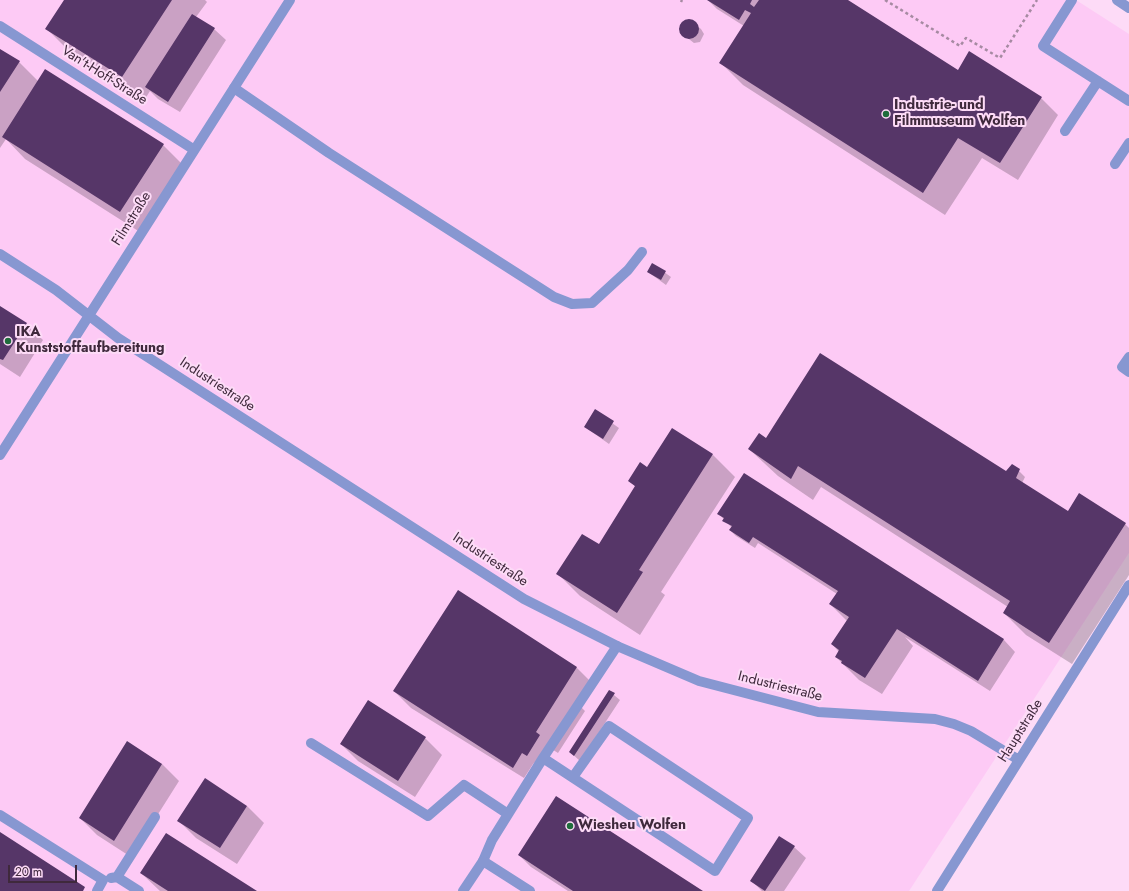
<!DOCTYPE html>
<meta charset="utf-8">
<style>
body{margin:0}
#map{position:relative;width:1129px;height:891px;overflow:hidden;background:#fddbf7;font-family:Jost,sans-serif}
canvas{display:block}
.scale{position:absolute;left:8px;top:865px;width:69px;height:18px;box-sizing:border-box;border:2px solid #3f293c;border-top:0;padding-left:5px;font-size:12px;line-height:14px;white-space:nowrap;color:#3f293c;-webkit-text-stroke:3px #fddbf7;paint-order:stroke}
</style>
<div id="map">
<canvas width="1129" height="891"></canvas>
<div class="scale">20 m</div>
</div>
<script>
const c = document.querySelector('canvas').getContext('2d');
c.lineJoin = 'round';
function paint(path, color) { c.fillStyle = color; c.fill(path, 'evenodd'); }
const toPath = rows => new Path2D(rows.map(r => 'M' + r).join(''));
function strokePath(path, color, width, dash) { c.strokeStyle = color; c.lineWidth = width; c.lineCap = dash ? 'butt' : 'round'; c.setLineDash(dash || []); c.stroke(path); }
function write(font, color, halo, rows, align = 'center') {
  c.font = font + ' Jost,sans-serif'; c.lineWidth = 4; c.setLineDash([]); c.textBaseline = 'middle'; c.strokeStyle = halo; c.fillStyle = color; for (const [text, x, y, turn = 0] of rows) {
    c.save(); c.translate(x, y); c.rotate((+turn || 0) * Math.PI / 180); c.textAlign = isNaN(turn) ? turn : align; if (halo) c.strokeText(text, 0, 0); c.fillText(text, 0, 0); c.restore();
  }
}
const built = toPath([
 [0,0,1076,0,1129,34,1129,553,909,891,0,891]
]);
const shadow = toPath([
 [65,0,205,0,207,2,196,17,214,29,226,40,180,112,158,99,150,91,145,99,69,51,47,29],
 [708,0,846,0,962,74,1041,98,1058,115,1018,180,982,158,945,215,743,85,721,63,744,26,717,9],
 [690,20,701,29,704,34,700,42,694,43,681,33,680,27,682,22],
 [0,50,19,62,38,81,163,145,185,167,143,234,25,159,6,139,0,148],
 [653,264,671,277,666,285,648,272],
 [0,307,26,324,43,340,20,377,0,364],
 [595,411,619,428,609,444,585,427],
 [765,438,1010,476,1013,465,1025,477,1022,483,1068,512,1079,495,1125,524,1129,528,1129,575,1072,664,1026,635,1004,613,1008,607,821,487,813,500,778,476,749,449],
 [713,455,735,477,661,592,665,595,640,635,580,596,558,574,599,545,636,487,629,481],
 [744,475,1004,640,1015,652,990,691,905,637,913,646,882,694,859,680,836,657,839,652,832,644,847,621,830,604,837,594,758,543,755,548,736,536,730,530,732,528,719,514],
 [458,592,577,668,594,685,580,706,585,711,558,753,550,748,533,764,524,778,411,708,394,691],
 [609,691,620,700,580,761,570,752],
 [425,738,442,755,415,797,358,761,341,744],
 [127,743,162,764,179,781,131,857,97,835,80,818],
 [247,806,264,823,237,864,196,838,179,821],
 [794,847,806,858,784,891,762,891,751,880],
 [519,855,701,891,568,891,531,867],
 [141,873,255,891,160,891]
]);
const building = toPath([
 [64,0,172,0,122,77,45,29],
 [707,0,752,0,750,4,754,7,759,0,848,0,958,70,969,51,1042,97,1000,163,958,138,923,193,719,63,751,13,745,10,739,20],
 [192,14,215,28,168,102,145,87],
 '679 29a10 10 0 1 1 20 0a10 10 0 1 1-20 0Z',
 [0,49,20,61,0,92],
 [45,69,164,144,120,212,2,137],
 [652,263,666,271,661,280,647,272],
 [0,306,27,323,3,360,0,359],
 [820,353,1006,471,1012,464,1020,469,1016,478,1068,511,1079,493,1126,523,1049,643,1003,613,1010,601,798,466,791,479,748,449,759,433,766,438],
 [595,409,614,421,603,439,584,427],
 [672,428,713,454,639,570,643,572,617,613,556,574,582,534,599,544,635,486,628,481,640,462,647,467],
 [744,473,1004,639,978,681,897,629,865,678,841,663,842,661,835,657,839,650,831,644,849,617,829,604,838,591,753,537,749,543,729,530,732,526,722,521,724,518,717,514],
 [458,590,577,667,536,732,540,735,527,756,522,753,513,768,393,691],
 [609,690,615,693,574,756,569,752],
 [368,700,426,737,398,781,340,744],
 [127,741,162,764,114,841,79,818],
 [205,778,247,806,220,848,177,821],
 [556,796,703,891,573,891,518,855],
 [0,832,85,887,83,891,0,891],
 [166,833,257,891,168,891,140,873],
 [779,836,795,846,765,891,750,881]
]);
const path = toPath([
 [885,0,960,46,966,38,1000,58,1037,0],
 [681,2,682,0]
]);
const lane = toPath([
 [1072,0,1043,46,1129,101],
 [234,88,329,153,554,297,572,304,592,303,628,270,642,252],
 [1065,131,1098,81],
 [1115,164,1129,143],
 [1129,357,1122,367,1129,372],
 [311,743,428,816,464,785,508,814],
 [573,777,609,726,748,818,715,871,543,758,617,646],
 [0,815,103,880,97,891],
 [483,861,492,840,543,758],
 [117,877,155,817],
 [111,878,117,877,139,891]
]);
const street = toPath([
 [1117,0,1129,8],
 [0,26,193,149],
 [0,254,56,290,118,338,524,599,617,646,699,681,818,712,935,719,954,724,971,731,1019,760],
 [0,455,290,0],
 [463,891,483,861,530,891],
 [937,891,1129,585]
]);
const markers = [
 [886,114,4,"#1f6d3c"],
 [8,341,4,"#1f6d3c"],
 [570,826,4,"#1f6d3c"]
];
const streetNames = [
 ["Van't-Hoff-Straße",104,76,32],
 ["Filmstraße",132,219,-58],
 ["Industriestraße",217,385,33],
 ["Industriestraße",490,560,33],
 ["Industriestraße",780,687,14],
 ["Hauptstraße",1021,731,-58]
];
const poiNames = [
 ["Industrie- und",894,106],
 ["Filmmuseum Wolfen",894,122],
 ["IKA",16,333],
 ["Kunststoffaufbereitung",16,349],
 ["Wiesheu Wolfen",578,826]
];
paint(built, '#fdcaf5');
paint(shadow, '#0003');
paint(building, '#563668');
strokePath(path, '#a68aa2', 2.5, [3, 3]);
strokePath(lane, '#8797d1', 10);
strokePath(street, '#8797d1', 10);
for (const [x, y, r, color] of markers) { const dot = new Path2D(); dot.arc(x, y, r, 0, 2 * Math.PI); c.fillStyle = color; c.fill(dot); strokePath(dot, '#fddbf7', 1.5); }
write('14px', '#3f293c', '#fddbf7', streetNames);
write('bold 14px', '#3f293c', '#fddbf7', poiNames, 'left');
</script>
